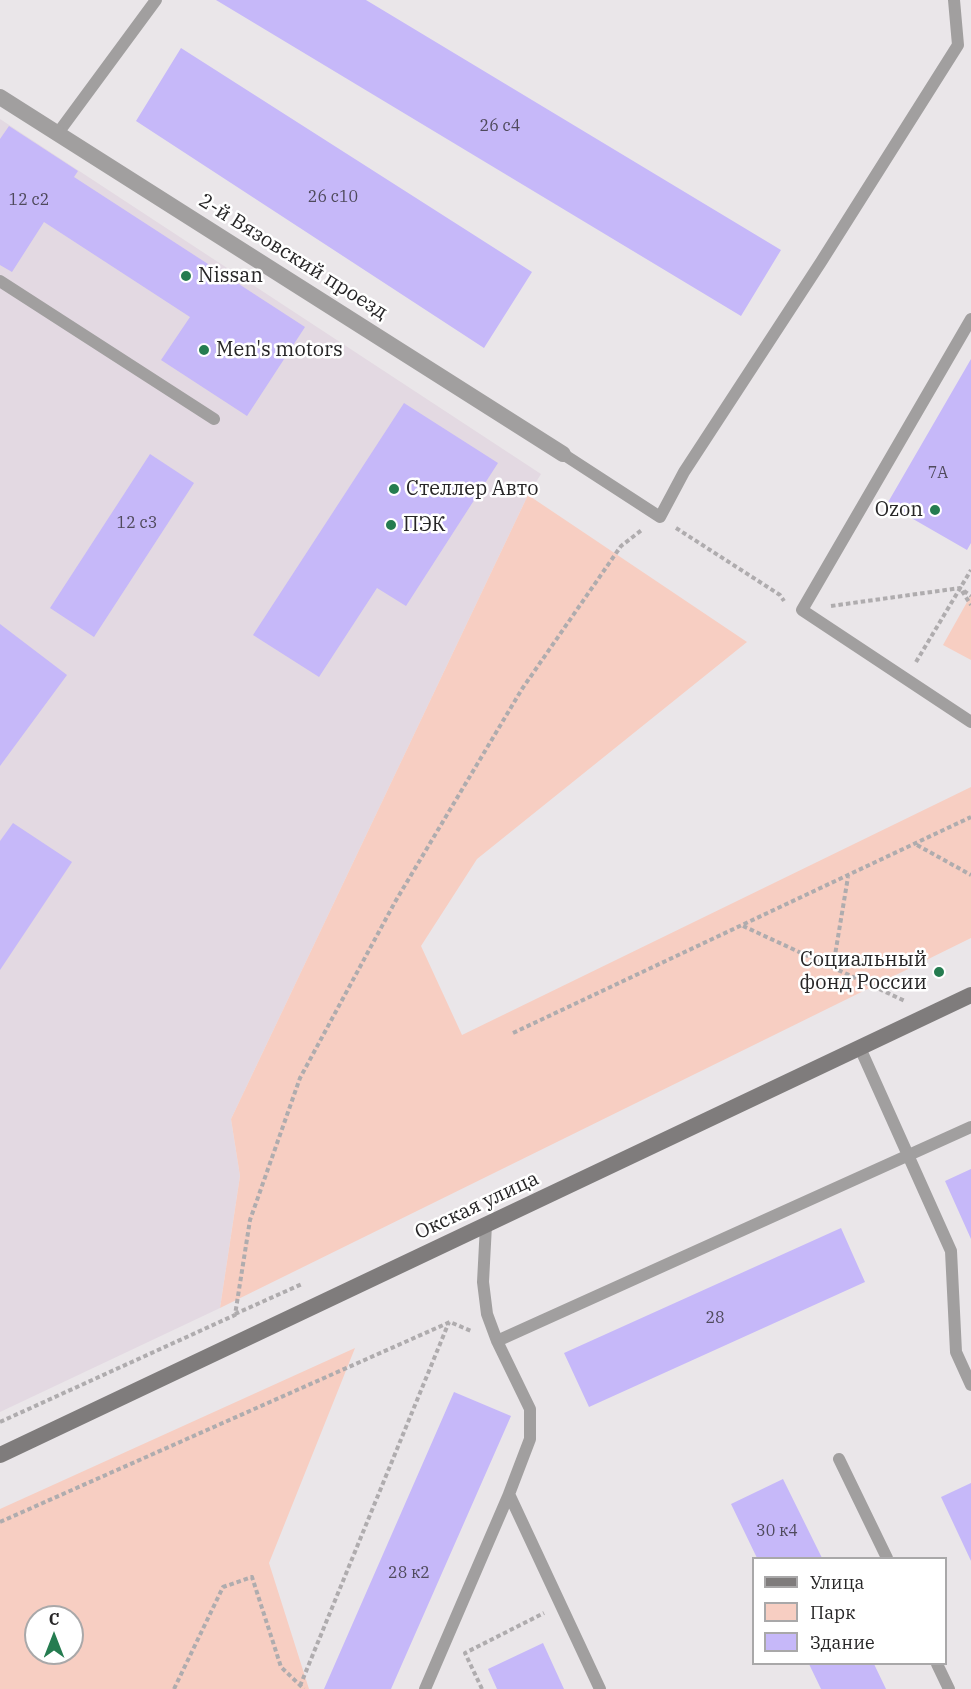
<!DOCTYPE html>
<meta charset="utf-8">
<style>
body{margin:0}
#map{position:relative;width:971px;height:1689px;overflow:hidden;background:#eae6e9;font-family:"IBM Plex Serif",serif}
canvas{display:block}
.legend{position:absolute;left:752px;top:1557px;width:195px;height:108px;box-sizing:border-box;background:#fff;border:2px solid #a9a8a9;margin:0;padding:8px 10px;list-style:none;font-size:18px;color:#272627}
.legend li{display:flex;align-items:center;gap:12px;height:30px}
.legend b{width:30px;border:2px solid #a9a8a9}
.north{position:absolute;left:24px;top:1605px;width:60px;height:60px;box-sizing:border-box;background:#fff;border:2px solid #a9a8a9;border-radius:50%;rotate:0deg;font-size:16px;font-weight:700;line-height:24px;text-align:center;color:#272627}
.north::after{content:'';display:block;margin:auto;width:21px;height:27px;background:#257c50;clip-path:polygon(50% 0,100% 100%,50% 72%,0 100%)}
</style>
<div id="map">
<canvas width="971" height="1689"></canvas>
<ul class="legend">
<li><b style="height:8px;background:#7f7c7c"></b>Улица</li>
<li><b style="height:16px;background:#f7cec2"></b>Парк</li>
<li><b style="height:16px;background:#c6b8f9"></b>Здание</li>
</ul>
<div class="north">С</div>
</div>
<script>
const c = document.querySelector('canvas').getContext('2d');
c.lineJoin = 'round';
function paint(path, color) { c.fillStyle = color; c.fill(path, 'evenodd'); }
const toPath = rows => new Path2D(rows.map(r => 'M' + r).join(''));
function strokePath(path, color, width, dash) { c.strokeStyle = color; c.lineWidth = width; c.lineCap = dash ? 'butt' : 'round'; c.setLineDash(dash || []); c.stroke(path); }
function write(font, color, halo, rows, align = 'center') {
  c.font = font + ' "IBM Plex Serif",serif'; c.lineWidth = 5; c.setLineDash([]); c.textBaseline = 'middle'; c.strokeStyle = halo; c.fillStyle = color; for (const [text, x, y, turn = 0] of rows) {
    c.save(); c.translate(x, y); c.rotate((+turn || 0) * Math.PI / 180); c.textAlign = isNaN(turn) ? turn : align; if (halo) c.strokeText(text, 0, 0); c.fillText(text, 0, 0); c.restore();
  }
}
const built = toPath([
 [0,119,541,474,528,495,231,1119,240,1176,220,1308,0,1412]
]);
const green = toPath([
 [528,495,747,642,477,859,421,946,462,1035,971,787,971,938,220,1308,240,1176,231,1119],
 [971,595,971,660,943,645],
 [355,1348,269,1563,309,1689,0,1689,0,1509],
 [36,1617,72,1617,72,1653,36,1653]
]);
const building = toPath([
 [216,0,366,0,781,250,741,316],
 [181,48,532,272,484,348,136,121],
 [9,126,78,171,74,177,305,327,247,416,161,360,190,317,44,222,12,272,0,265,0,139],
 [971,359,971,543,967,550,887,504],
 [404,403,498,463,406,606,377,588,319,677,253,635],
 [150,454,194,483,94,637,50,608],
 [0,624,67,675,0,766],
 [13,823,72,862,0,970,0,841],
 [971,1169,971,1239,945,1181],
 [841,1228,865,1282,589,1407,564,1353],
 [454,1392,511,1416,391,1689,324,1689],
 [783,1479,822,1558,757,1558,731,1504],
 [971,1483,971,1561,941,1497],
 [543,1643,564,1689,497,1689,488,1669],
 [809,1664,874,1664,886,1689,821,1689]
]);
const path = toPath([
 [676,528,780,595,784,601],
 [962,591,971,605],
 [831,606,960,588,971,596],
 [916,662,971,570],
 [917,845,971,875],
 [743,926,905,1001],
 [833,967,848,877],
 [513,1033,971,817],
 [235,1314,302,1284],
 [0,1422,235,1315,250,1220,300,1078,395,902,522,689,621,546,643,529],
 [0,1522,450,1322,471,1331],
 [300,1686,449,1322],
 [174,1689,223,1587,252,1577,281,1667,304,1689],
 [482,1689,465,1653,544,1613]
]);
const service = toPath([
 [58,133,156,0],
 [0,281,214,419],
 [971,319,802,610,971,722],
 [563,454,660,517,684,472,821,262,958,45,954,0],
 [860,1048,951,1251,956,1352,971,1385],
 [486,1225,483,1282,487,1314,497,1341,530,1409,530,1439,509,1494,600,1689],
 [497,1341,971,1127],
 [839,1459,887,1558],
 [937,1664,949,1689],
 [425,1689,509,1494]
]);
const minor = toPath([
 [0,97,563,454]
]);
const secondary = toPath([
 [0,1455,971,995]
]);
const markers = [
 [186,276,6,"#257c50"],
 [204,350,6,"#257c50"],
 [394,489,6,"#257c50"],
 [935,510,6,"#257c50"],
 [391,525,6,"#257c50"],
 [939,972,6,"#257c50"]
];
const numberNames = [
 ["26 с4",500,126],
 ["26 с10",333,197],
 ["12 с2",29,200],
 ["7А",938,473],
 ["12 с3",137,523],
 ["28",715,1318],
 ["30 к4",777,1531],
 ["28 к2",409,1573]
];
const streetNames = [
 ["2-й Вязовский проезд",293,257,32],
 ["Окская улица",477,1206,-25]
];
const poiNames = [
 ["Nissan",198,276],
 ["Men's motors",216,350],
 ["Стеллер Авто",406,489],
 ["Ozon",923,510,"right"],
 ["ПЭК",403,525],
 ["Социальный",927,960,"right"],
 ["фонд России",927,983,"right"]
];
paint(built, '#e3d9e2');
paint(green, '#f7cec2');
paint(building, '#c6b8f9');
strokePath(path, '#afacae', 4, [4.5, 3]);
strokePath(service, '#a19f9f', 12);
strokePath(minor, '#a19f9f', 16);
strokePath(secondary, '#7f7c7c', 16);
for (const [x, y, r, color] of markers) { const dot = new Path2D(); dot.arc(x, y, r, 0, 2 * Math.PI); c.fillStyle = color; c.fill(dot); strokePath(dot, '#fff', 2); }
write('16px', '#4f4a5c', null, numberNames);
write('20px', '#272627', '#fff', streetNames);
write('20px', '#272627', '#fff', poiNames, 'left');
</script>
